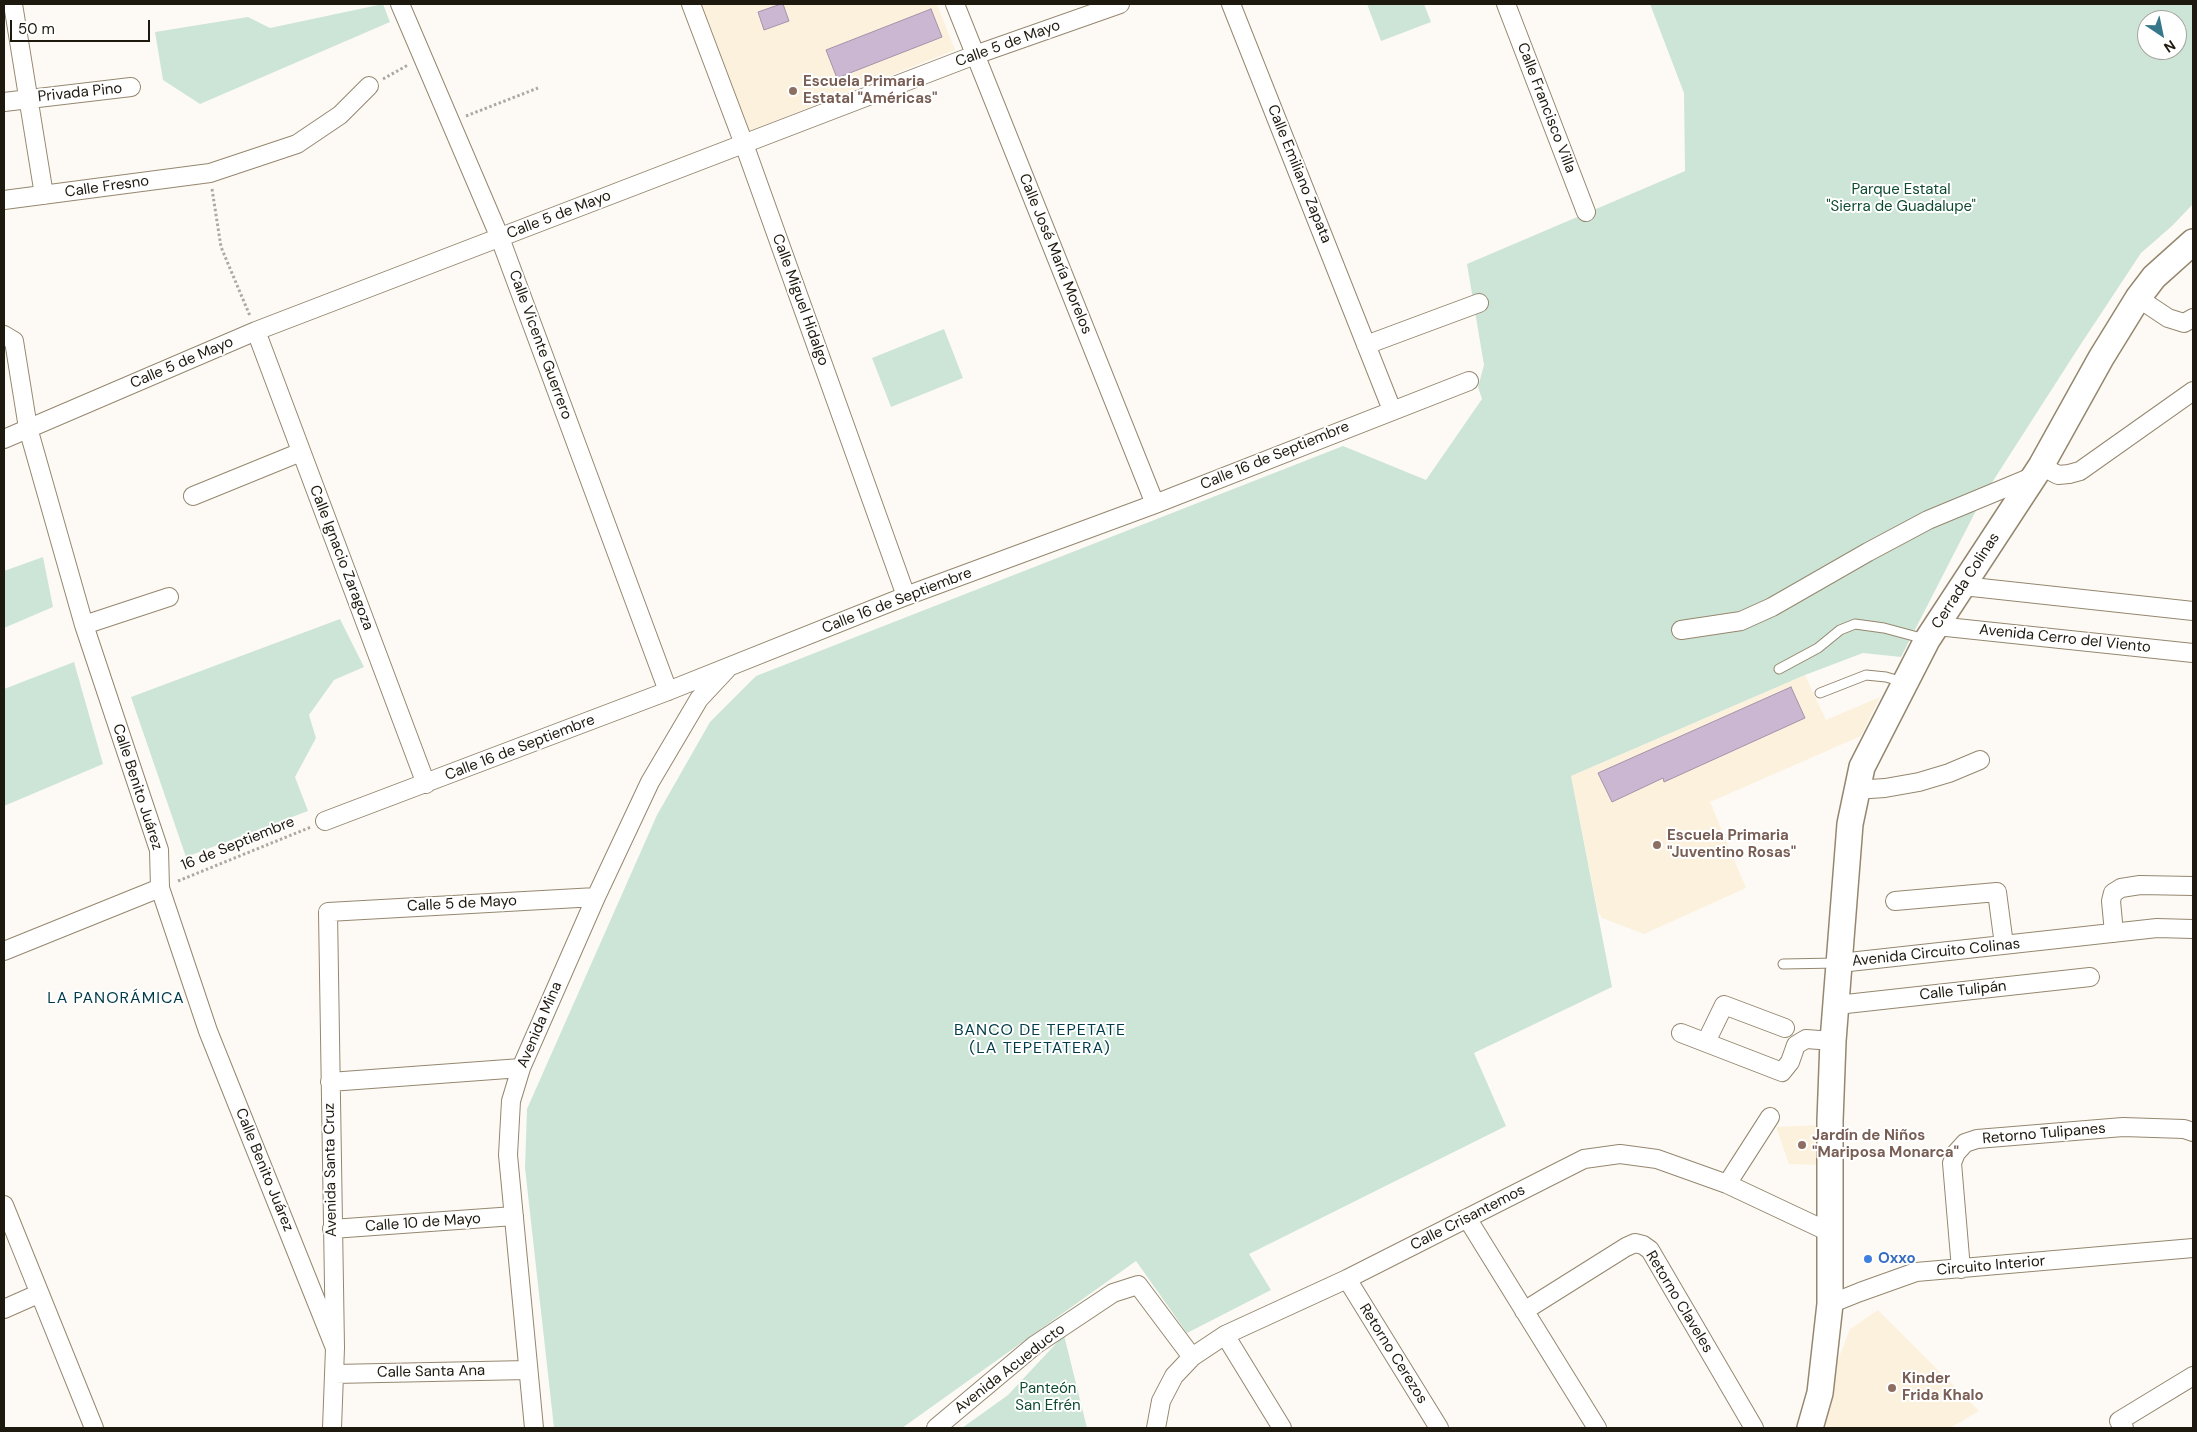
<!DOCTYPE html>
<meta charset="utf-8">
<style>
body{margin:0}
#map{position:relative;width:2197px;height:1432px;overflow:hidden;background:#fdfaf5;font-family:"DM Sans",sans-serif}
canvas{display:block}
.frame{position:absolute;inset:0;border:5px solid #1e190f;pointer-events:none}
.north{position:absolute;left:2137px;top:10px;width:50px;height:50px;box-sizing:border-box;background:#fff;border:1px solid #a5a39f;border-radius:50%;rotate:146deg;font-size:14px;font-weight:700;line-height:20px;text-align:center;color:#1e190f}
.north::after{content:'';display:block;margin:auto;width:18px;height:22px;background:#36788a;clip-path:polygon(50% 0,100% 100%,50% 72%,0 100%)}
.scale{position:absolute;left:10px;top:20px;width:140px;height:22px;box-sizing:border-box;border:2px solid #1e190f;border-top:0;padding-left:6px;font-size:15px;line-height:18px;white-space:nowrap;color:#1e190f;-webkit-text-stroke:4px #fff;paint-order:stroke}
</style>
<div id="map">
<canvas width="2197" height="1432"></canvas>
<div class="frame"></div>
<div class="north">N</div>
<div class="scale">50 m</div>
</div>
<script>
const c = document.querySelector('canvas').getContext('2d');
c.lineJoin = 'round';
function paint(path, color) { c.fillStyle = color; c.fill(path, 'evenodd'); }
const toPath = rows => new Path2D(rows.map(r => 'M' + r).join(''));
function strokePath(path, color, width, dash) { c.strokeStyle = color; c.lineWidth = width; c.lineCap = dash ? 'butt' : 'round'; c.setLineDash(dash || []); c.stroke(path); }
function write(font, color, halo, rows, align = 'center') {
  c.font = font + ' "DM Sans",sans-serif'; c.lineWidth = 4; c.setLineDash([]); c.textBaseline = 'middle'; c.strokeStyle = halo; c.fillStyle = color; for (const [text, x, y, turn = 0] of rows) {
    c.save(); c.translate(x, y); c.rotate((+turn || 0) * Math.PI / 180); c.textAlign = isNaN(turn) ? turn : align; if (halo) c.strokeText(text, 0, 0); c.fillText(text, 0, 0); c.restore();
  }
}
const built = toPath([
 [702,4,937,4,955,50,749,131],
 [1805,675,1826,720,1880,697,1861,736,1710,802,1746,888,1644,934,1602,918,1598,912,1571,776],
 [1823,1125,1819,1165,1789,1164,1776,1127],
 [1878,1310,1979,1411,1950,1428,1818,1428,1836,1365,1850,1329]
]);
const green = toPath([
 [383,4,390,22,200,104,163,80,155,32,248,17,270,28],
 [1367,4,1424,4,1431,22,1381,41],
 [1650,4,2193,4,2193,204,2172,226,2141,253,2079,347,1984,495,1901,657,1863,653,1805,675,1571,776,1612,987,1474,1053,1506,1126,1249,1254,1271,1290,1187,1333,1136,1261,902,1428,554,1428,525,1168,527,1109,657,815,710,722,756,676,1343,446,1426,480,1482,399,1478,387,1484,365,1467,264,1685,171,1684,93],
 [2147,20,2177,20,2177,50,2147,50],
 [944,329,963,378,891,407,872,358],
 [43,557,53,607,4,628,4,571],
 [340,619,364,667,334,680,309,715,316,738,295,777,308,811,186,857,131,697],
 [74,662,103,764,4,806,4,689],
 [1064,1335,1087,1428,962,1428,1008,1395]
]);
const building = toPath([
 [781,4,783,4,789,21,764,30,758,12,781,4],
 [931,9,942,37,837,78,826,50,931,9],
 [1791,687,1805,718,1664,782,1663,778,1612,802,1598,773,1791,687]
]);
const path = toPath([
 [383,79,408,65],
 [466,116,538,88],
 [212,189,221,247,250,316],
 [178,881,311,827]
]);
const service = toPath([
 [1779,669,1818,648,1840,630,1855,624,1884,628,1925,639],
 [1820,693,1866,675,1886,677,1903,682],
 [1783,964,1837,963]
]);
const minor = toPath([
 [13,4,44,195],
 [400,4,500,238,668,691],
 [691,4,744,144,906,596],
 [955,4,1155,504],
 [1231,4,1392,410],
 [1506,4,1586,212],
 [4,102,131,87],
 [4,200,210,173,297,144,340,115,369,86],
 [2138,298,2168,318,2184,323,2193,318],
 [256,331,426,784],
 [4,335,14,341,28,428,84,625,159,850,160,888,208,1031,335,1348],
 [1366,345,1479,303],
 [4,439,256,331,975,55,1120,4],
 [2041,466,2058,475,2069,474,2080,471,2193,391],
 [193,496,301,452],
 [1963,586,2193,611],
 [84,625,169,597],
 [1937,626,2193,653],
 [1681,630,1741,621,1772,607,1868,552,1928,520,2034,476],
 [1855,790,1885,788,1919,782,1949,773,1980,760],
 [325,821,668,691,906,596,1155,504,1469,381],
 [1895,901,1997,892,2004,945],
 [2114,933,2111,901,2113,893,2121,888,2140,885,2193,886],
 [4,951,160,888],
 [1840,963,2157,928,2193,929],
 [1837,1005,2090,977],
 [1681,1033,1782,1072,1790,1062,1796,1045,1806,1039,1833,1041],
 [1706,1042,1724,1005,1785,1028],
 [330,1082,521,1068],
 [1727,1184,1770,1117],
 [4,1205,94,1428],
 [1467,1218,1597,1428],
 [332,1229,514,1216],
 [1961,1269,1952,1163,1956,1153,1965,1143,1977,1139,2123,1127,2184,1129,2193,1132],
 [1347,1279,1439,1428],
 [1830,1304,1860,1292,1916,1272,2193,1248],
 [4,1309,38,1294],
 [1524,1311,1626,1247,1635,1243,1643,1245,1650,1250,1754,1428],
 [1225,1335,1282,1428],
 [334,1374,528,1370],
 [332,1428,335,1348,328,912,596,897],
 [534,1428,508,1155,511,1101,521,1068,596,897,650,782,699,699,727,669],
 [936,1428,1035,1345,1113,1293,1138,1285,1192,1357],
 [1156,1428,1161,1401,1174,1376,1192,1357,1225,1335,1347,1279,1584,1159,1620,1154,1657,1159,1727,1184,1829,1232],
 [2124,1428,2119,1421,2193,1376]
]);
const secondary = toPath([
 [1810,1428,1820,1393,1830,1304,1830,1121,1833,1041,1850,824,1862,767,1927,640,2041,466,2101,358,2138,298,2154,277,2193,242]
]);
const markers = [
 [793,91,5,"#8d6e63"],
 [1657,845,5,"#8d6e63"],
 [1802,1145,5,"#8d6e63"],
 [1868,1259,5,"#3f7fe0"],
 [1892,1388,5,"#8d6e63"]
];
const streetNames = [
 ["Calle 5 de Mayo",1008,44,-20],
 ["Privada Pino",80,93,-6],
 ["Calle Francisco Villa",1546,108,69],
 ["Calle Emiliano Zapata",1299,174,68],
 ["Calle Fresno",107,187,-8],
 ["Calle 5 de Mayo",559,215,-21],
 ["Calle José María Morelos",1055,254,68],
 ["Calle Miguel Hidalgo",800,300,70],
 ["Calle Vicente Guerrero",540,345,70],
 ["Calle 5 de Mayo",182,363,-23],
 ["Calle 16 de Septiembre",1275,456,-22],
 ["Calle Ignacio Zaragoza",341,558,69],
 ["Cerrada Colinas",1966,581,-57],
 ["Calle 16 de Septiembre",897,601,-21],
 ["Avenida Cerro del Viento",2065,639,6],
 ["Calle 16 de Septiembre",520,748,-21],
 ["Calle Benito Juárez",137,787,72],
 ["16 de Septiembre",238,844,-22],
 ["Calle 5 de Mayo",462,904,-3],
 ["Avenida Circuito Colinas",1936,953,-6],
 ["Calle Tulipán",1963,991,-6],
 ["Avenida Mina",540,1025,-67],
 ["Retorno Tulipanes",2044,1134,-5],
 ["Calle Benito Juárez",264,1170,68],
 ["Avenida Santa Cruz",331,1170,-91],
 ["Calle Crisantemos",1468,1218,-27],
 ["Calle 10 de Mayo",423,1223,-4],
 ["Circuito Interior",1991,1266,-5],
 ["Retorno Claveles",1679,1302,59],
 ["Retorno Cerezos",1393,1354,58],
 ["Avenida Acueducto",1010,1369,-38],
 ["Calle Santa Ana",431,1372,-1]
];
const educationNames = [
 ["Escuela Primaria",803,82],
 ["Estatal \"Américas\"",803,99],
 ["Escuela Primaria",1667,836],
 ["\"Juventino Rosas\"",1667,853],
 ["Jardín de Niños",1812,1136],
 ["\"Mariposa Monarca\"",1812,1153],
 ["Kinder",1902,1379],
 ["Frida Khalo",1902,1396]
];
const parkNames = [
 ["Parque Estatal",1901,190],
 ["\"Sierra de Guadalupe\"",1901,207],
 ["Panteón",1048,1389],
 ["San Efrén",1048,1406]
];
const shopNames = [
 ["Oxxo",1878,1259]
];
const neighbourhoodNames = [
 ["LA PANORÁMICA",116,999],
 ["BANCO DE TEPETATE",1040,1031],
 ["(LA TEPETATERA)",1040,1049]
];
paint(built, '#fcf1dd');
paint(green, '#cde5d7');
paint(building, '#ccb7d3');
strokePath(building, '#a493a9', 1);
strokePath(service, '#95876f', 11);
strokePath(minor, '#95876f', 20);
strokePath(secondary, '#95876f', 28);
strokePath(path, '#ada9a2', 3, [2.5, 2.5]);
strokePath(service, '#fff', 9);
strokePath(minor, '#fff', 18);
strokePath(secondary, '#fff', 25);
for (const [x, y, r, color] of markers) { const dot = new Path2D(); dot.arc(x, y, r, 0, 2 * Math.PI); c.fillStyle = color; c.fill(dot); strokePath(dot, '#fff', 2); }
write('15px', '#1e190f', '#fff', streetNames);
write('bold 15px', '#785e54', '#fff', educationNames, 'left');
write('15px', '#0d4a30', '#fff', parkNames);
write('bold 15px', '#366cbe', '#fff', shopNames, 'left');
c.letterSpacing = '1px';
write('16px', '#003b49', '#fff', neighbourhoodNames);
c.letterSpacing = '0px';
</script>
